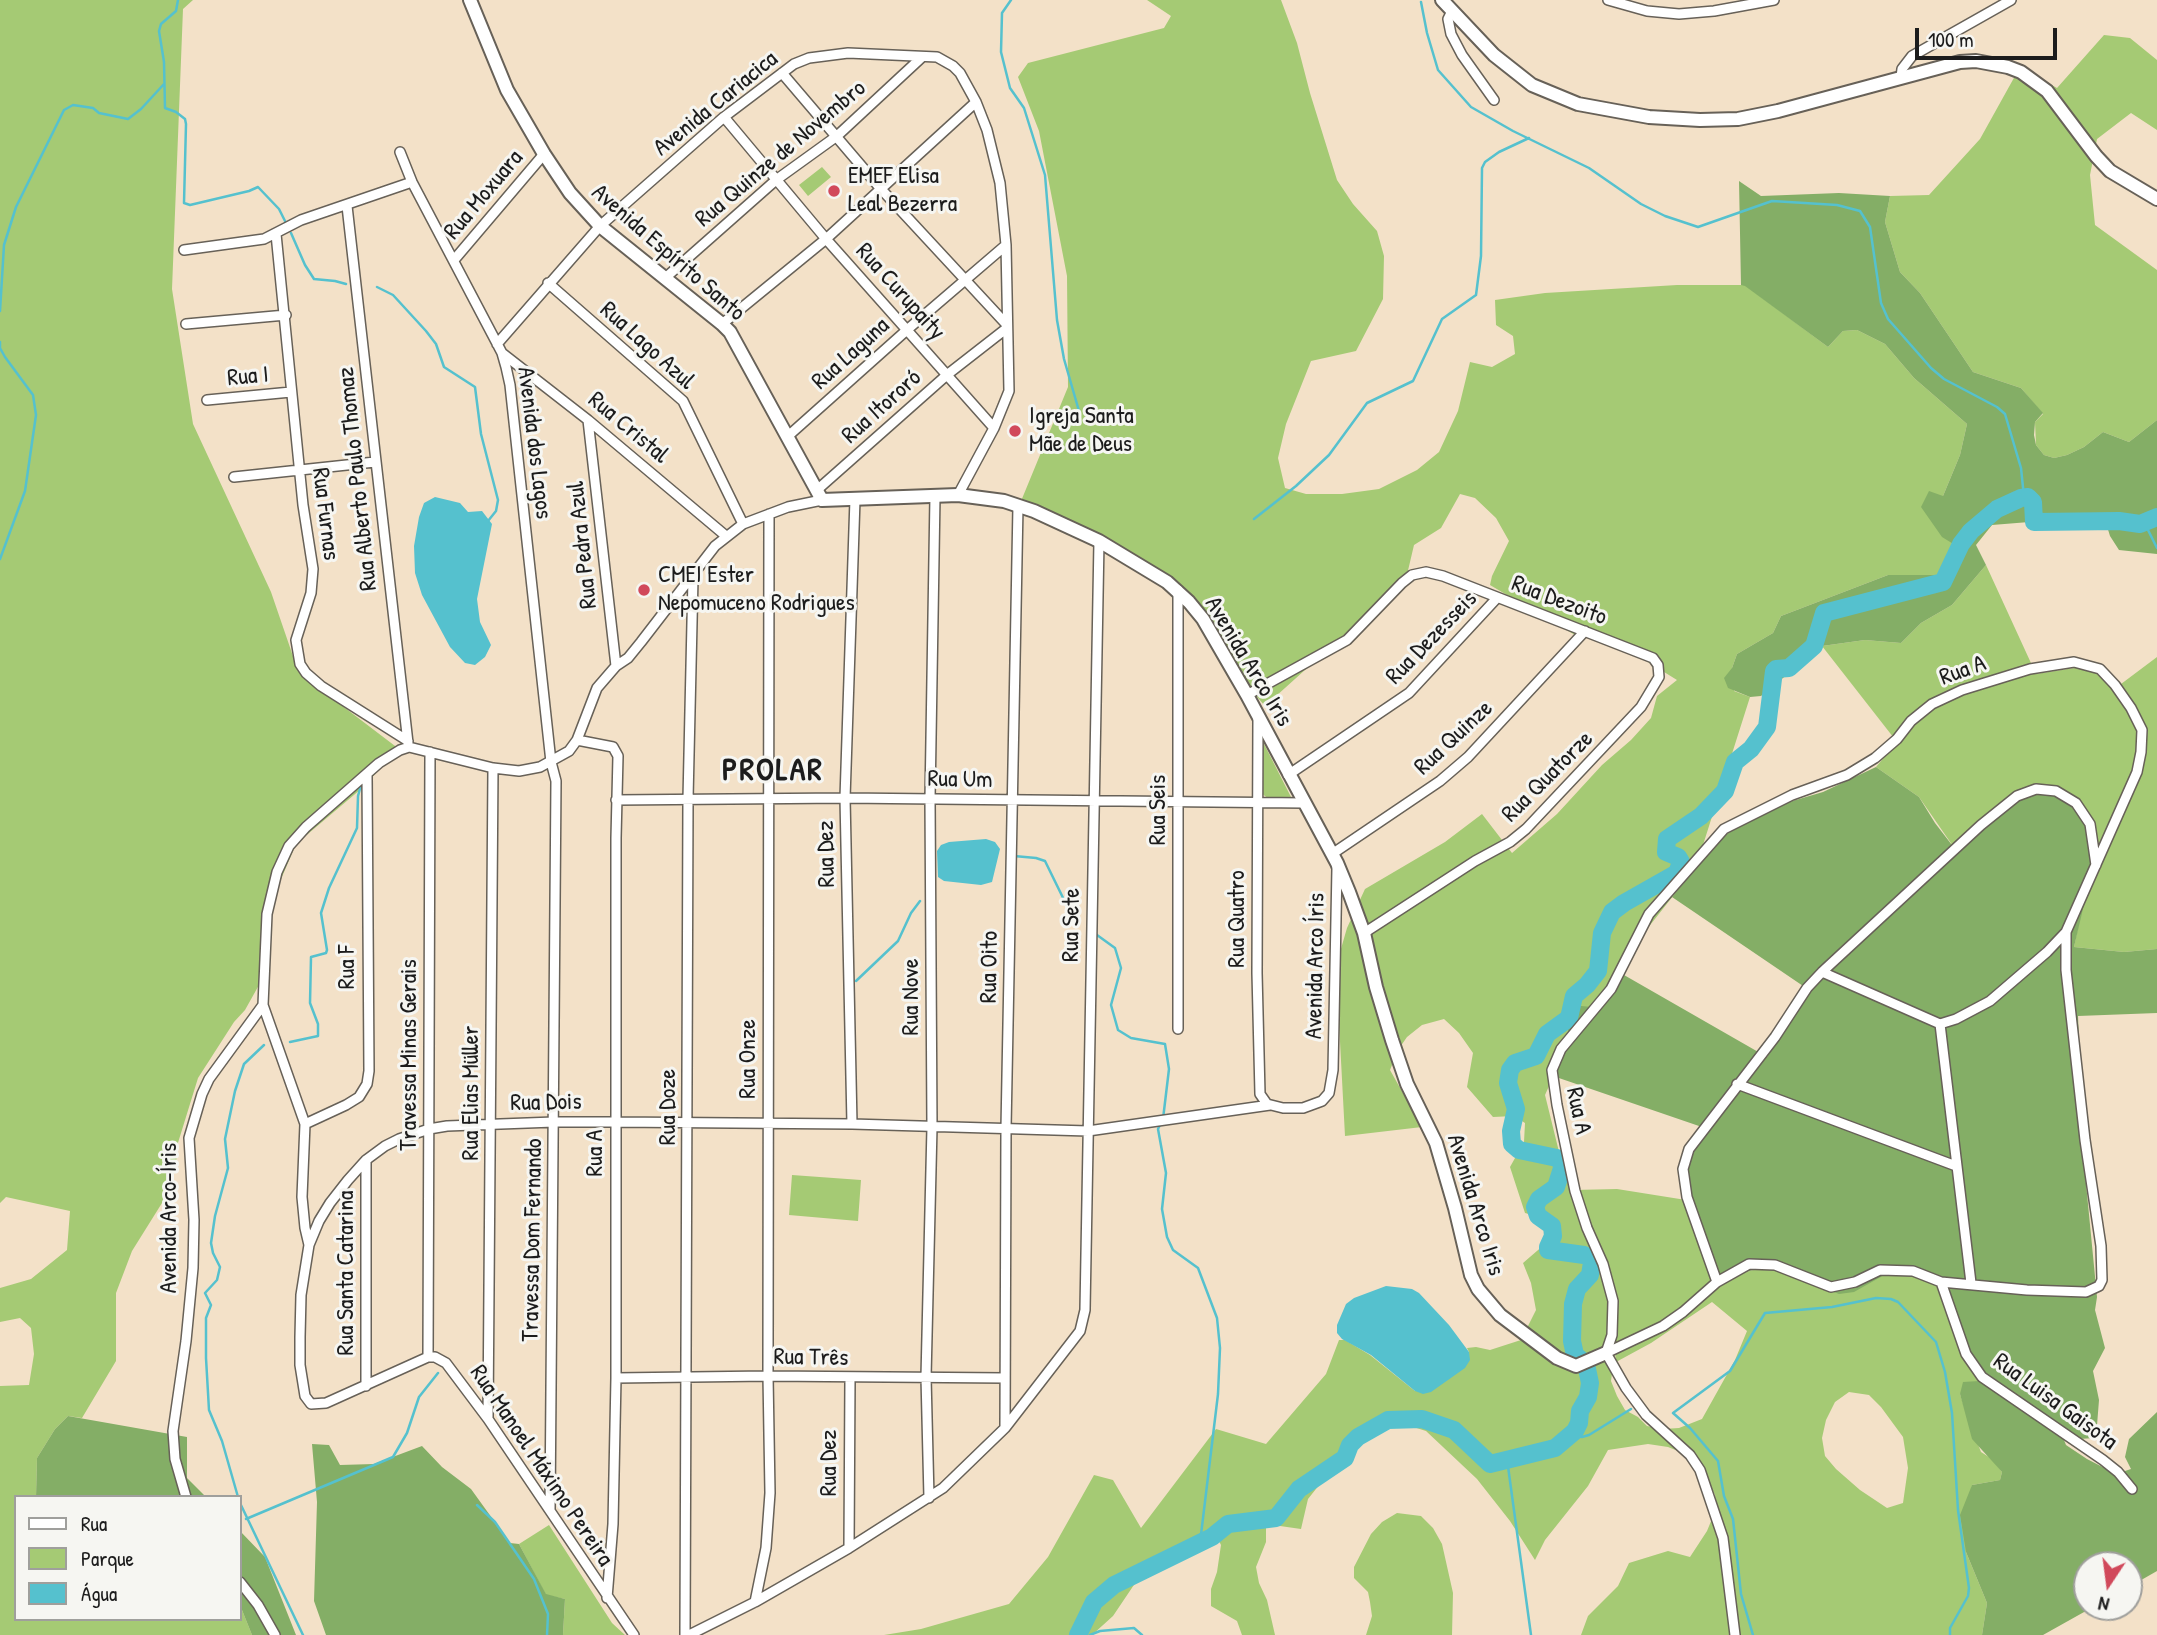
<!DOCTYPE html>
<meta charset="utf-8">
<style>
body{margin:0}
#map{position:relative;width:2157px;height:1635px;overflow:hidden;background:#f3e1c8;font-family:"Patrick Hand",sans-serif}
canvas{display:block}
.legend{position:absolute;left:14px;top:1495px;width:228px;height:126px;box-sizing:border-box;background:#f6f6f2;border:2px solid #9f9f9c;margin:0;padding:9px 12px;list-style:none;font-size:21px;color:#1c1c1c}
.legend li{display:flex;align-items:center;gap:14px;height:35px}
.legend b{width:35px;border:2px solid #9f9f9c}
.north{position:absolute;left:2073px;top:1551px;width:70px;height:70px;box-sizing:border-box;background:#f6f6f2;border:2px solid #9f9f9c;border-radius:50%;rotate:193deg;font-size:19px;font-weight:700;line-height:28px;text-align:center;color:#1c1c1c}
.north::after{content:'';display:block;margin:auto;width:24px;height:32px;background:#d1495b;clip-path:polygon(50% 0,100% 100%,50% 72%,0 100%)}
.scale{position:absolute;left:1915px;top:28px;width:142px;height:32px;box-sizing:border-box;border:4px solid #1c1c1c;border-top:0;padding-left:9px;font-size:21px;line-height:24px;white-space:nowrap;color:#1c1c1c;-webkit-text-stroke:5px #f6f6f2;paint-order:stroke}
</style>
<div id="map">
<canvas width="2157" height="1635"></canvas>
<ul class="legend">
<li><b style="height:9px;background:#fff"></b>Rua</li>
<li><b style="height:19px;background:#a5ca74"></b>Parque</li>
<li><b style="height:19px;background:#55c1ce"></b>Água</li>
</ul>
<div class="north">N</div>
<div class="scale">100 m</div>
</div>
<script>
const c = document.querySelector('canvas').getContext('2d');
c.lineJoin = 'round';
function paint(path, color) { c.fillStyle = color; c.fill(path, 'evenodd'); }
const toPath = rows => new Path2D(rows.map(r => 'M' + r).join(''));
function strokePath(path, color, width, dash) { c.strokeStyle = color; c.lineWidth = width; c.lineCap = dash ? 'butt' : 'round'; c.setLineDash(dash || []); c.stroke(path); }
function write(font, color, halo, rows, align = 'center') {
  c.font = font + ' "Patrick Hand",sans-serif'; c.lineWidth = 6; c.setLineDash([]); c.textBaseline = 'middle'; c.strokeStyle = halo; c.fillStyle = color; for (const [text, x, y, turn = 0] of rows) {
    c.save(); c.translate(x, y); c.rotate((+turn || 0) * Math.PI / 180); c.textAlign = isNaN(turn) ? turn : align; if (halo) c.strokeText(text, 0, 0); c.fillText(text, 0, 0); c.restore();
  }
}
const green = toPath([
 [0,0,193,0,183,9,172,289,193,424,271,592,295,662,328,695,399,749,361,789,296,844,270,905,264,976,245,1010,234,1022,198,1078,177,1146,176,1168,162,1203,132,1251,116,1293,116,1361,82,1418,68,1416,55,1429,37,1458,36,1497,16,1497,16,1619,240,1619,240,1605,252,1635,0,1635,0,1386,29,1385,34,1354,31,1328,20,1318,0,1322,0,1288,31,1279,67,1250,70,1211,6,1197,0,1203],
 [1147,0,1281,0,1297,43,1310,93,1337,180,1353,204,1377,231,1384,256,1383,299,1356,351,1311,361,1286,424,1278,458,1285,488,1306,494,1342,494,1379,489,1417,470,1439,452,1458,411,1470,362,1492,367,1515,354,1513,336,1496,325,1495,300,1545,293,1677,285,1745,285,1828,347,1843,331,1857,330,1885,344,1914,378,1967,424,1960,455,1943,496,1955,545,1945,575,1888,575,1781,616,1773,633,1737,654,1732,668,1734,691,1750,697,1696,867,1647,929,1614,994,1569,1041,1545,1095,1564,1172,1573,1190,1617,1189,1686,1200,1744,1273,1762,1267,1785,1273,1873,1279,1902,1265,1920,1269,1934,1277,1979,1381,1960,1394,1967,1416,1981,1452,1992,1459,2002,1472,2000,1480,1972,1485,1966,1552,1987,1603,1982,1635,1581,1635,1588,1616,1618,1586,1629,1563,1668,1551,1690,1557,1707,1531,1716,1509,1715,1495,1701,1466,1688,1455,1668,1447,1648,1444,1608,1450,1588,1486,1545,1540,1535,1560,1510,1521,1477,1479,1426,1431,1388,1419,1343,1455,1308,1499,1301,1529,1266,1524,1266,1542,1256,1567,1259,1583,1267,1600,1275,1635,1242,1635,1237,1621,1211,1606,1211,1589,1217,1572,1221,1545,1213,1529,1146,1567,1113,1616,1092,1635,884,1635,921,1629,1009,1604,1048,1557,1094,1475,1113,1480,1141,1528,1216,1429,1266,1444,1326,1374,1339,1340,1345,1340,1370,1355,1415,1391,1469,1352,1467,1348,1476,1347,1490,1350,1521,1340,1536,1310,1531,1283,1523,1263,1552,1238,1547,1219,1525,1213,1510,1167,1524,1142,1525,1123,1514,1116,1493,1117,1467,1087,1473,1053,1459,1033,1444,1019,1422,1025,1407,1037,1398,1050,1390,1070,1422,1127,1345,1136,1336,966,1347,928,1365,889,1445,842,1482,814,1512,853,1557,814,1602,765,1631,740,1651,718,1657,696,1677,680,1614,641,1588,630,1575,635,1490,585,1492,576,1509,541,1496,518,1475,498,1460,494,1441,528,1414,545,1406,579,1265,706,1251,690,1177,590,1153,569,1019,506,1068,387,1067,276,1039,131,1018,77,1028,63,1164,28,1171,16],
 [1712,1302,1747,1331,1735,1360,1702,1419,1679,1428,1663,1429,1647,1426,1638,1417,1625,1410,1617,1396,1611,1381,1615,1352,1616,1362,1651,1343],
 [1849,1392,1869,1395,1881,1407,1903,1437,1908,1468,1903,1503,1887,1508,1860,1490,1836,1469,1825,1456,1822,1438,1826,1420,1835,1402],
 [2104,35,2130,38,2157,60,2157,130,2131,113,2097,139,2090,175,2095,225,2157,270,2157,420,2129,442,2103,432,2084,447,2067,455,2054,458,2044,455,2036,445,2035,422,2043,414,2021,388,1973,372,1920,293,1900,272,1885,222,1890,196,1929,195,1980,139,2020,67,2057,88],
 [822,167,831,177,808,196,799,185],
 [1986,565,2036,674,2087,666,2104,671,2121,684,2157,657,2157,949,2124,952,2074,947,2082,908,1955,849,1919,797,1876,767,1897,742,1822,646,1865,640,1901,643,1921,623,1952,605],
 [1262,740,1292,799,1269,799,1261,793],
 [792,1175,861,1180,858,1221,789,1215],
 [1397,1513,1421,1516,1433,1528,1442,1544,1453,1593,1452,1635,1366,1635,1372,1616,1370,1602,1368,1592,1354,1578,1354,1567,1371,1534,1382,1522],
 [549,1525,612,1623,625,1635,563,1635,565,1599,546,1595,519,1544]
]);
const forest = toPath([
 [1739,181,1761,196,1839,193,1890,196,1885,222,1900,272,1920,293,1973,372,2021,388,2043,413,2035,422,2034,435,2036,445,2044,455,2054,458,2067,455,2084,447,2103,432,2129,442,2157,420,2157,554,2119,550,2110,536,2106,523,2054,520,1992,525,1976,545,1986,565,1952,605,1921,623,1901,643,1865,640,1822,646,1761,696,1750,697,1728,688,1724,678,1732,668,1737,654,1773,633,1781,616,1888,575,1945,575,1955,545,1942,537,1921,507,1929,491,1943,496,1960,455,1967,424,1914,378,1885,344,1857,330,1843,331,1828,347,1745,286,1741,285],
 [1876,767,1919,797,1935,823,1955,849,2018,796,2036,790,2064,796,2076,808,2086,825,2095,858,2074,947,2124,952,2157,949,2157,1013,2078,1016,2084,1163,2097,1297,2095,1310,2105,1348,2093,1371,2099,1400,2096,1438,2078,1439,2060,1430,2066,1445,2087,1459,2116,1474,2131,1469,2125,1457,2129,1439,2157,1412,2157,1571,2129,1587,2129,1565,2087,1565,2087,1607,2093,1607,2043,1635,1982,1635,1987,1603,1966,1552,1960,1515,1972,1485,2000,1480,2002,1472,1972,1439,1960,1394,1963,1382,1979,1381,1934,1277,1920,1269,1902,1265,1854,1292,1839,1294,1785,1273,1762,1267,1720,1281,1700,1246,1680,1180,1702,1129,1699,1126,1553,1076,1569,1041,1567,1019,1572,1005,1601,1008,1614,994,1624,975,1767,1057,1809,990,1672,897,1717,842,1755,812,1823,792],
 [68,1416,187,1437,187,1478,206,1497,36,1497,37,1458,55,1429],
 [312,1444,329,1445,340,1465,374,1464,422,1446,442,1467,471,1489,510,1543,519,1544,546,1594,565,1599,563,1635,326,1635,314,1601,317,1502],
 [240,1531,265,1557,296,1635,252,1635,240,1605]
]);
const water = toPath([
 [435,497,460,503,468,512,482,511,492,524,477,599,480,622,491,645,485,657,475,665,465,663,450,647,422,595,415,573,414,546,419,517,424,503],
 [986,839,995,842,1000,849,992,882,981,885,944,881,938,877,937,851,941,845,949,842],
 [1386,1286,1412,1289,1419,1293,1449,1325,1469,1352,1470,1360,1465,1368,1431,1392,1423,1394,1415,1391,1371,1355,1342,1339,1337,1333,1337,1325,1346,1304,1354,1298]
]);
const stream = toPath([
 [178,0,176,11,161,24,159,31,164,62,165,108,176,112,185,119,186,124,184,203,190,205,249,191,258,187,279,209,286,223],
 [1011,0,1002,13,1001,52,1010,88,1024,108,1045,175,1057,320,1064,359,1079,411],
 [1421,2,1427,33,1438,70,1471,107,1513,131,1589,168,1641,204,1665,216,1698,227,1772,201,1837,205,1860,211,1870,227,1881,303,1888,319,1931,368,1944,379,1997,407,2005,414,2021,468,2024,497],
 [291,233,305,265,314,279,335,281,346,284],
 [377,287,393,295,426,331,436,344,444,367,475,387,481,434,498,500,496,511,488,521],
 [0,311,4,245,16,207,64,110,73,105,93,108,99,113,128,119,141,109,164,84],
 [0,342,0,348,5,357,33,395,36,415,25,491,0,559],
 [1254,519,1296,486,1329,455,1367,403,1413,381,1442,319,1476,295,1481,256,1482,168,1485,162,1499,152,1529,138],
 [2141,524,2146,526,2157,548],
 [376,760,394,749],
 [1014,856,1036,858,1045,861,1068,908,1076,916],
 [1097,935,1115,948,1121,968,1111,1005,1118,1030,1131,1038,1165,1044,1169,1069,1163,1119],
 [856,981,898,941,911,913,920,901],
 [290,1042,318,1036,318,1024,310,1003,311,957,326,953,327,950,321,913,329,888,357,828,358,796,361,785],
 [1160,1125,1158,1129,1166,1173,1162,1209,1167,1237,1173,1250,1198,1268,1217,1318,1220,1348,1218,1394,1200,1543],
 [1570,1435,1582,1437,1589,1435,1631,1409],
 [1507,1459,1531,1635],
 [238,1497,222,1441,209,1410,206,1358,206,1318,211,1305,205,1293,217,1280,220,1267,213,1253,211,1243,215,1216,228,1168,225,1139,235,1091,244,1064,264,1045],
 [240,1503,303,1635],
 [477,1505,495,1522,534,1579,548,1614,547,1635],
 [246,1519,393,1457,407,1433,419,1397,438,1373],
 [1090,1635,1100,1631,1134,1628,1142,1635],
 [1753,1635,1741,1594,1733,1519,1724,1496,1718,1461,1690,1428,1673,1413,1730,1371,1765,1313,1832,1307,1876,1298,1891,1299,1898,1302,1936,1342,1945,1372,1952,1413,1958,1510,1969,1588,1968,1596,1950,1628,1950,1635]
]);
const river = toPath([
 [1078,1635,1094,1602,1114,1585,1212,1537,1228,1524,1276,1518,1299,1489,1345,1458,1350,1445,1358,1437,1388,1420,1422,1419,1454,1430,1490,1464,1555,1448,1575,1431,1579,1423,1580,1411,1588,1397,1590,1383,1586,1364,1575,1355,1572,1341,1573,1304,1577,1289,1590,1275,1592,1262,1589,1257,1584,1255,1548,1250,1548,1247,1553,1236,1552,1226,1538,1216,1535,1207,1539,1199,1556,1187,1563,1165,1557,1158,1519,1150,1512,1144,1511,1131,1516,1109,1508,1083,1510,1070,1515,1063,1536,1056,1547,1034,1569,1018,1574,996,1587,985,1598,971,1602,933,1612,912,1624,903,1677,873,1681,862,1678,857,1666,852,1667,839,1701,816,1725,791,1735,762,1751,749,1767,727,1774,671,1776,669,1789,668,1814,646,1824,613,1943,582,1961,544,1971,531,1997,509,2021,498,2028,497,2033,502,2034,522,2119,521,2140,524,2157,517]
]);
const street = toPath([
 [1608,0,1647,11,1679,14,1714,11,1774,0],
 [1452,11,1448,19,1451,34,1462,55,1494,100],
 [782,73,881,189,1007,325],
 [1901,77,1902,69,1912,56,2011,0],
 [724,117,826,239,994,428],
 [400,152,412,182,502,353,506,367,510,385,551,762,556,781,550,1510],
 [347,206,408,743],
 [276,234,303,505,313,569,311,593,296,640,300,664,306,673,321,686,408,741],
 [184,250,264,239,301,220,412,182],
 [454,260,544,154],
 [664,279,776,180,837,136,921,58],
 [548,283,683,401,743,524],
 [186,324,286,315],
 [722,324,826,239,976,102],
 [497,344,600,226,724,117,794,64,809,58,848,53,937,57,953,66,960,73,976,102,987,130,1000,183,1006,245,1009,391,994,428,958,495],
 [502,353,588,420,726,536],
 [207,400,291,392],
 [588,420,616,666],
 [787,437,908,329,1006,245],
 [234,477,375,462],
 [817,490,948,374,1007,328],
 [1178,590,1178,1029],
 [1247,695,1347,640,1402,583,1412,575,1426,572,1443,576,1653,658,1658,665,1659,677,1641,707,1526,829,1510,842,1475,861,1364,933],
 [1258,717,1257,973,1260,1094,1267,1104,1283,1108,1303,1108,1322,1101,1329,1093,1333,1070,1337,868],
 [577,740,613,747,618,756,616,838,616,1378,613,1524,607,1598],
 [1288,775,1409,693,1497,598],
 [616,800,845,798,1304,803],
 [1332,854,1440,781,1468,757,1585,631],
 [1822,972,1940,1024],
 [263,1005,305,1124,302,1197,305,1228,309,1245,301,1295,300,1337,300,1365,305,1396,311,1404,326,1403,428,1357,435,1357,446,1363,488,1419,634,1635],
 [1737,1084,1956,1166],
 [305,1124,346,1105,359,1097,367,1084,369,1071,367,775],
 [852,1124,845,798,855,499],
 [309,1245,319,1221,330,1203,348,1180,366,1160,385,1146,399,1139,429,1129,447,1126,554,1122,615,1122,852,1124,1088,1131,1270,1105],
 [1717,1282,1687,1197,1683,1169,1689,1149,1775,1037,1807,988,1822,972,1981,825,2017,796,2036,789,2056,791,2076,803,2090,824,2096,865],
 [1941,1282,2027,1290,2086,1292,2099,1286,2102,1280,2101,1246,2085,1140,2066,970,2066,932],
 [1606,1353,1612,1335,1613,1301,1603,1264,1587,1228,1575,1191,1557,1105,1552,1070,1561,1049,1611,989,1649,914,1724,829,1792,795,1847,775,1875,758,1897,739,1911,721,1932,704,1962,690,2030,669,2074,662,2100,669,2115,685,2131,708,2142,730,2141,752,2137,772,2066,932,2047,952,1990,1001,1956,1019,1940,1024,1971,1283],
 [1606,1353,1663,1326,1683,1312,1717,1282,1749,1264,1775,1265,1831,1287,1855,1282,1880,1270,1913,1271,1941,1282,1966,1354,1982,1377,2103,1460,2118,1472,2132,1489],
 [1606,1353,1626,1388,1646,1415,1690,1455,1700,1470,1723,1538,1735,1635],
 [428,1357,430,752],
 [616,1378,768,1376,1005,1378],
 [366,1386,366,1160],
 [488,1417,493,768],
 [1005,1428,1006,1128,1018,506],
 [186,1497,175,1459,173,1431,186,1341,193,1268,194,1220,189,1138,202,1094,209,1079,263,1005,267,914,277,872,289,846,306,827,379,763,400,750,409,747,493,768,519,771,540,767,569,751,577,740,597,688,616,666,628,658,641,642,715,546,743,524,788,507,822,500],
 [929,1498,926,1377,932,1127,930,799,935,496],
 [849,1548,850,1378],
 [240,1582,258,1605,275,1635],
 [755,1602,766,1548,770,1493,768,1376,769,514],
 [685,1635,688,799,693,578],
 [689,1635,755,1602,849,1548,943,1488,1005,1428,1080,1331,1085,1310,1099,541]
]);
const secondary = toPath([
 [470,0,507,90,544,154,570,193,600,226,722,324,730,332,822,500,958,495,1004,501,1034,511,1099,541,1167,582,1189,602,1203,619,1247,695,1337,863,1349,892,1364,933,1376,987,1392,1040,1407,1084,1436,1143,1455,1208,1471,1275,1478,1289,1500,1315,1557,1358,1576,1366,1606,1353],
 [1442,0,1494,55,1532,85,1578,104,1649,117,1700,120,1738,119,1778,111,1960,62,1976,61,2008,67,2021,72,2047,91,2096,156,2110,171,2157,199]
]);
const markers = [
 [834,191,7,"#d1495b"],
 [1015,431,7,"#d1495b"],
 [644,590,7,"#d1495b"]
];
const streetNames = [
 ["Avenida Cariacica",716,104,-39],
 ["Rua Quinze de Novembro",781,154,-40],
 ["Rua Moxuara",484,195,-50],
 ["Avenida Espírito Santo",668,253,41],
 ["Rua Curupaity",900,292,48],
 ["Rua Lago Azul",647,346,42],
 ["Rua Laguna",851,354,-42],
 ["Rua I",248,377,-5],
 ["Rua Itororó",882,407,-42],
 ["Rua Cristal",628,428,40],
 ["Avenida dos Lagos",534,443,83],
 ["Rua Alberto Paulo Thomaz",358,479,-96],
 ["Rua Furnas",325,514,83],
 ["Rua Pedra Azul",583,545,-96],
 ["Rua Dezoito",1559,601,21],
 ["Rua Dezesseis",1432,638,-46],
 ["Avenida Arco Iris",1248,662,59],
 ["Rua A",1963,671,-20],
 ["Rua Quinze",1454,738,-43],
 ["Rua Quatorze",1548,777,-45],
 ["Rua Um",960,780,1],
 ["Rua Seis",1159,810,-90],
 ["Rua Dez",827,854,-91],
 ["Rua Quatro",1238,919,-90],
 ["Rua Sete",1072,925,-89],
 ["Avenida Arco Íris",1316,966,-89],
 ["Rua F",348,967,-90],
 ["Rua Oito",990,967,-89],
 ["Rua Nove",912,997,-90],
 ["Travessa Minas Gerais",410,1055,-90],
 ["Rua Onze",749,1059,-90],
 ["Rua Elias Müller",472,1093,-90],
 ["Rua Dois",546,1103,-1],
 ["Rua Doze",669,1107,-90],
 ["Rua A",1578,1111,78],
 ["Rua A",596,1153,-90],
 ["Avenida Arco Iris",1475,1205,73],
 ["Avenida Arco-Íris",170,1218,-90],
 ["Travessa Dom Fernando",533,1240,-89],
 ["Rua Santa Catarina",347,1273,-90],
 ["Rua Três",811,1358,1],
 ["Rua Luisa Gaisota",2055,1402,36],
 ["Rua Dez",830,1463,-90],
 ["Rua Manoel Máximo Pereira",541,1466,56]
];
const poiNames = [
 ["EMEF Elisa",848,177],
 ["Leal Bezerra",848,205],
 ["Igreja Santa",1029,417],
 ["Mãe de Deus",1029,445],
 ["CMEI Ester",658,576],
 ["Nepomuceno Rodrigues",658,604]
];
const districtNames = [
 ["PROLAR",773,771]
];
paint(green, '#a5ca74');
paint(forest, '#84ae66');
paint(water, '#55c1ce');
strokePath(stream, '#55c1ce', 2.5);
strokePath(river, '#55c1ce', 18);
strokePath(street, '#676158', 12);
strokePath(secondary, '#676158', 16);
strokePath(street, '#fff', 9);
strokePath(secondary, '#fff', 12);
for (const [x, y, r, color] of markers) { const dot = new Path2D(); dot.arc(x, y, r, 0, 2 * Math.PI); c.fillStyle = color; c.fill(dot); strokePath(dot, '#f6f6f2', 2.5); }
write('24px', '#1c1c1c', '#f6f6f2', streetNames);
write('24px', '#1c1c1c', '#f6f6f2', poiNames, 'left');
c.letterSpacing = '2px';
write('bold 32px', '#1c1c1c', '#f6f6f2', districtNames);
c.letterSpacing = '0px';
</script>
